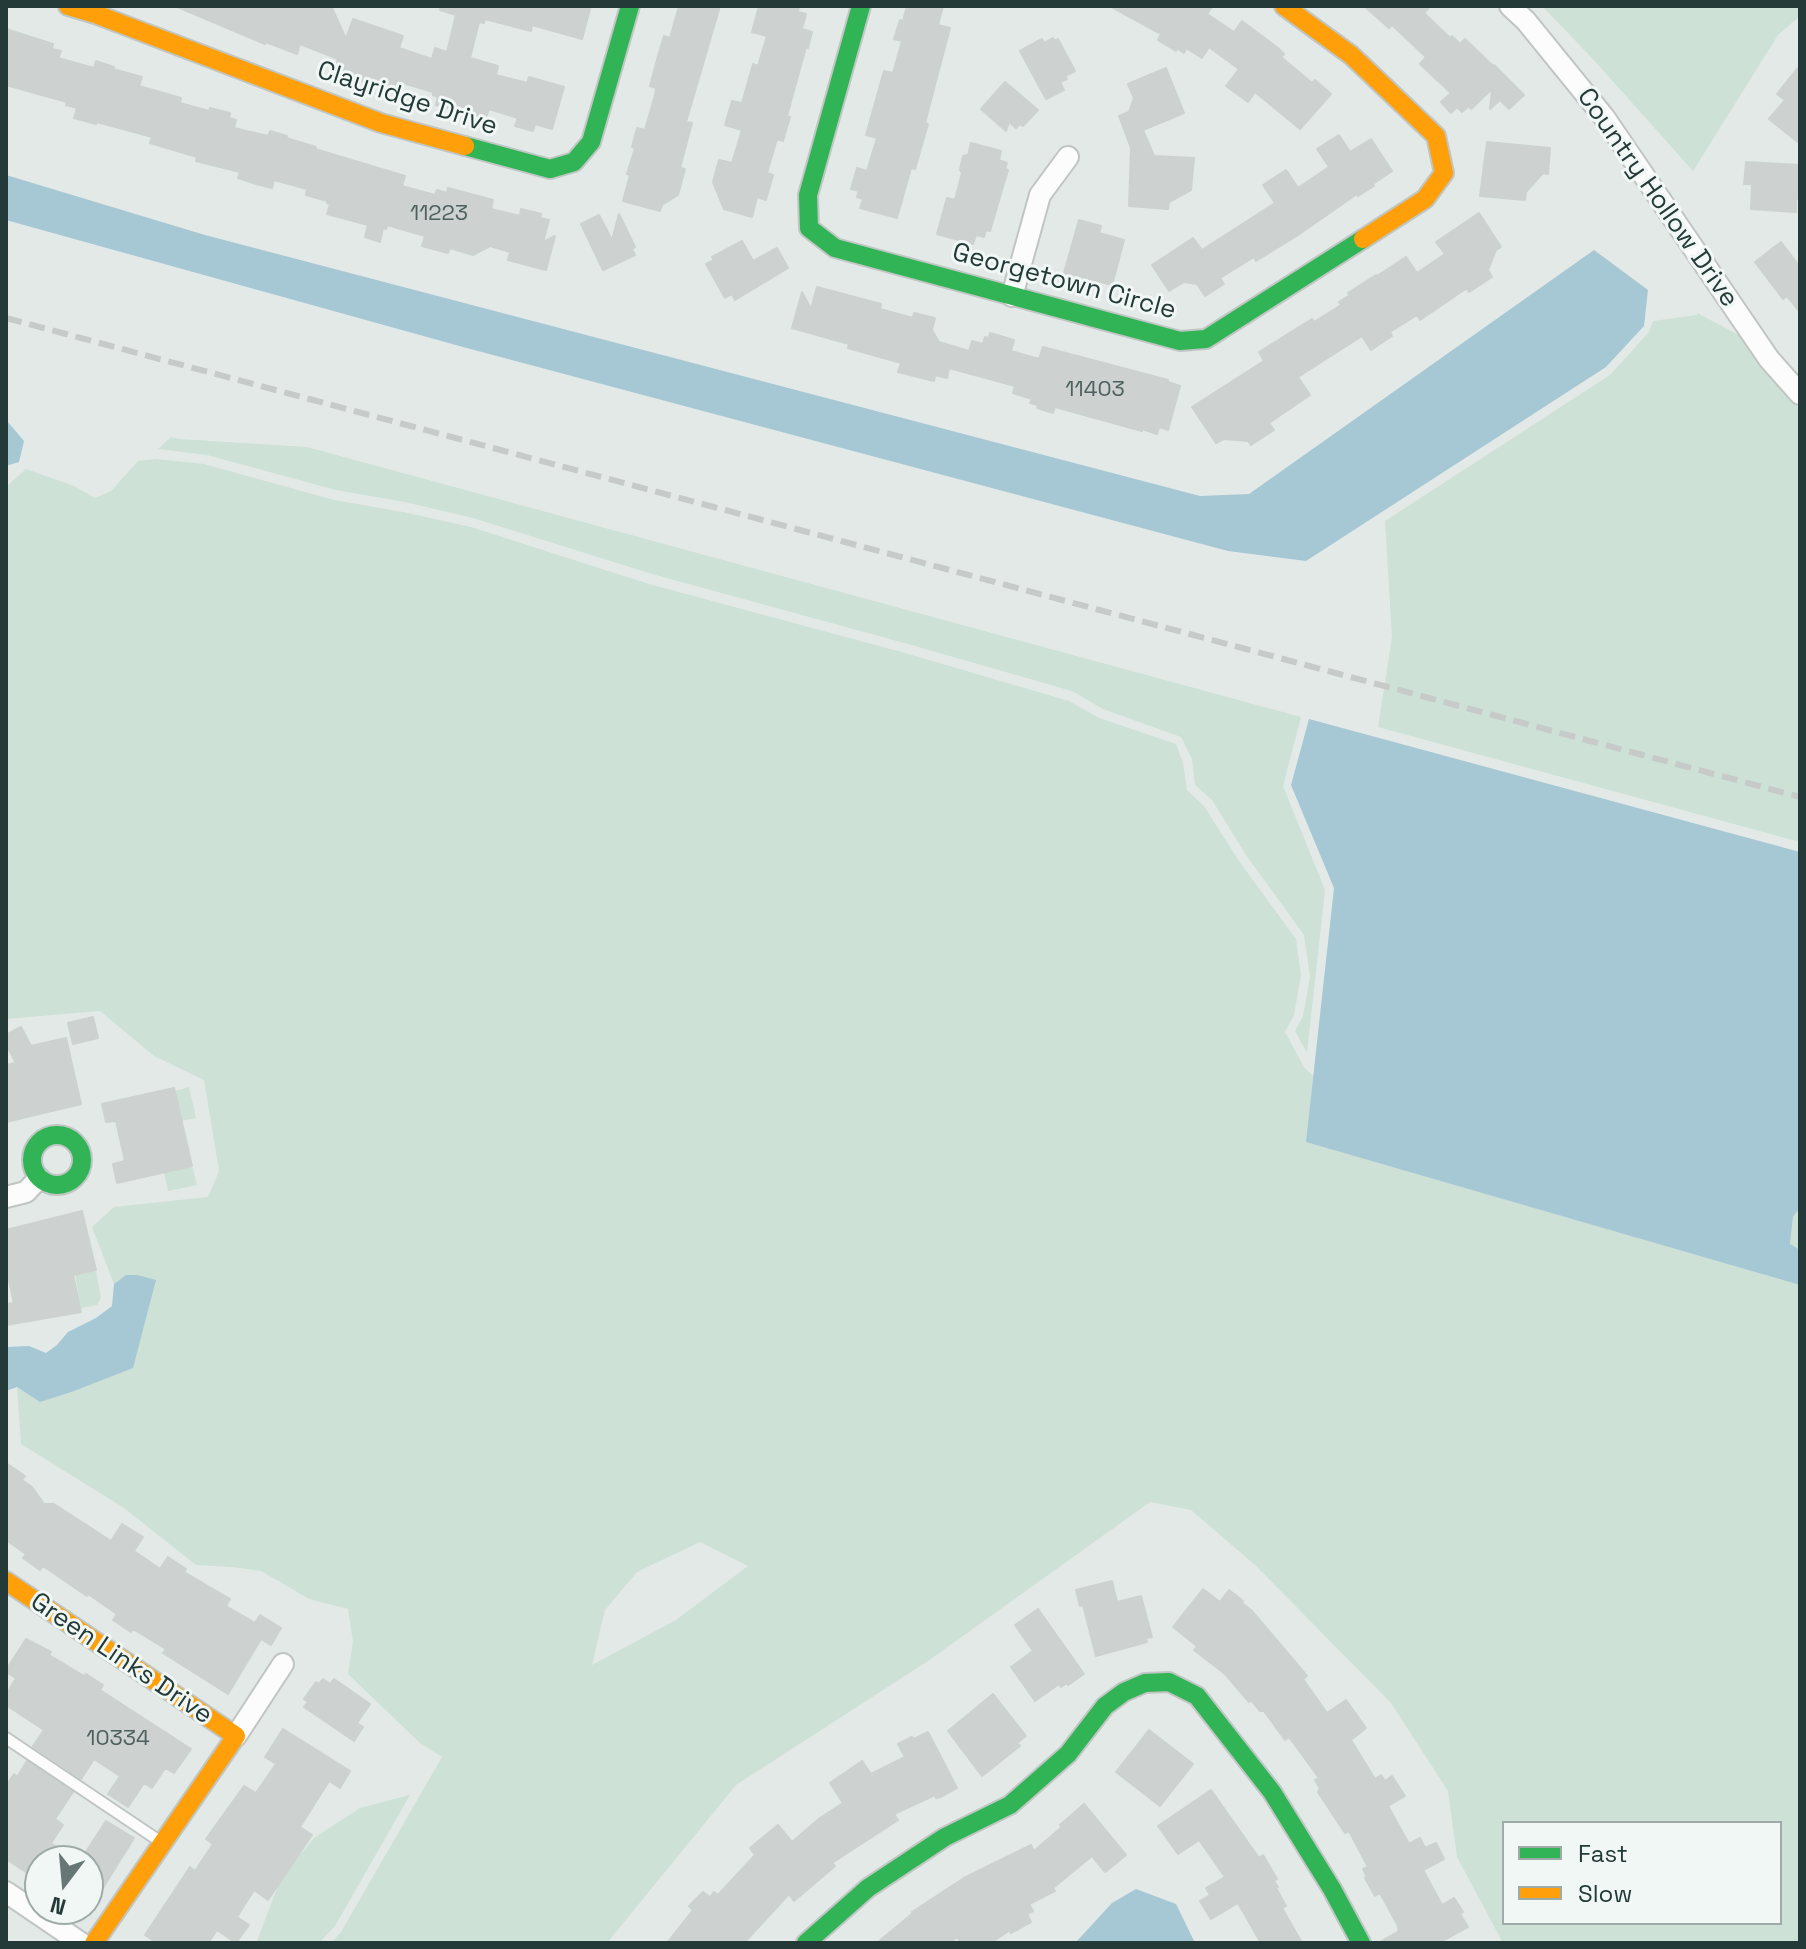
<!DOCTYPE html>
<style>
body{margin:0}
#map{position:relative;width:1806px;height:1949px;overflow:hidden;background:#e3e9e7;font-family:"Space Grotesk",sans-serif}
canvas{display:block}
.frame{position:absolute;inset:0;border:8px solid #233a38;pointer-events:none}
.legend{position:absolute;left:1502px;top:1821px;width:280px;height:104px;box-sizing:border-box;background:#f1f7f5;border:2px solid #9faba9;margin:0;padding:10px 14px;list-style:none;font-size:24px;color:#233a38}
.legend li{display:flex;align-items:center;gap:16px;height:40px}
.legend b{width:40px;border:2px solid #9faba9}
.north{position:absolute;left:24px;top:1845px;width:80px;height:80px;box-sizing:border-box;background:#f1f7f5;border:2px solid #9faba9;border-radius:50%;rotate:196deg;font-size:22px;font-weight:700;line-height:32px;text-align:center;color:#233a38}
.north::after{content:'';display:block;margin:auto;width:28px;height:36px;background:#667775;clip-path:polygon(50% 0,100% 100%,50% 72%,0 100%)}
</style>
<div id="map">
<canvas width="1806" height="1949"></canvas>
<div class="frame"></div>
<ul class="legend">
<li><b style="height:10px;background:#30b455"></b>Fast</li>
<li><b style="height:10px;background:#ff9f0a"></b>Slow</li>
</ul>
<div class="north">N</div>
</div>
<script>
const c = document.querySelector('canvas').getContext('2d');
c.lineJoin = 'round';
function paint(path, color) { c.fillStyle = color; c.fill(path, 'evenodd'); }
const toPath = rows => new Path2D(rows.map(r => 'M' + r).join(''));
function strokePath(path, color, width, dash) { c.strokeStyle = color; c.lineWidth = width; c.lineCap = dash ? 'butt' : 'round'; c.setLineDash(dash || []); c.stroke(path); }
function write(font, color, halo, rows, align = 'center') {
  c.font = font + ' "Space Grotesk",sans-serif'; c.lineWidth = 6; c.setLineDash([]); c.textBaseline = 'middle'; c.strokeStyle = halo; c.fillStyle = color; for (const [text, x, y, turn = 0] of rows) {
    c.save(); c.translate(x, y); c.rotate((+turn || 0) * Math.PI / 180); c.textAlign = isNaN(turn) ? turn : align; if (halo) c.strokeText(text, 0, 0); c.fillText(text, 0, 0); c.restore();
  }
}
const green = toPath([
 [1542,6,1800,6,1800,16,1778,35,1693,171,1592,58],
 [1697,313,1739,335,1761,366,1800,410,1800,842,1378,727,1392,637,1385,521,1610,375,1649,332,1653,321,1697,315],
 [171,437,179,439,307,447,1301,717,1283,786,1325,890,1307,1053,1295,1031,1303,1016,1310,977,1304,935,1246,855,1212,800,1195,785,1192,759,1181,737,1103,709,1072,691,908,644,652,574,473,518,405,502,336,490,207,455,158,449],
 [156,459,204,464,334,500,403,512,471,527,649,584,905,653,1069,701,1099,718,1176,744,1183,763,1187,790,1204,806,1239,861,1296,939,1301,975,1294,1015,1285,1032,1304,1067,1313,1076,1307,1142,1800,1285,1800,1943,1503,1943,1457,1857,1448,1791,1391,1703,1255,1565,1191,1510,1150,1502,928,1661,736,1785,607,1943,331,1943,341,1932,442,1757,420,1743,348,1674,353,1642,348,1609,309,1599,261,1571,233,1567,196,1565,124,1508,21,1444,17,1387,40,1402,137,1275,126,1275,114,1284,92,1227,114,1207,208,1197,219,1171,204,1080,154,1056,100,1011,6,1019,6,487,26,469,74,486,95,498,111,491,138,461],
 [700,1542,748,1566,676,1620,592,1665,605,1610,637,1572],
 [1504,1823,1780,1823,1780,1923,1504,1923],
 [189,1087,196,1118,181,1121,175,1091],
 [192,1166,197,1185,168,1191,164,1173],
 [1800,1207,1800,1250,1790,1245,1793,1217],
 [96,1271,101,1298,97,1305,81,1308,75,1275],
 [410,1795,335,1926,319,1943,256,1943,282,1876,314,1838,360,1808]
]);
const water = toPath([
 [6,175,205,235,1200,496,1249,494,1594,250,1648,290,1644,326,1606,367,1306,561,1228,551,463,347,6,220],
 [6,417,7,421,24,441,19,462,6,466],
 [1309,719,1800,852,1800,1207,1793,1217,1790,1244,1800,1250,1800,1285,1306,1142,1334,888,1291,785],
 [126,1275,137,1275,156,1280,133,1368,74,1391,40,1402,17,1387,6,1391,6,1347,29,1346,46,1353,57,1345,68,1332,96,1318,112,1306,114,1284],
 [1136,1889,1176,1904,1195,1943,1072,1943,1077,1941,1112,1903]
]);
const building = toPath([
 [175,6,326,6,332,8,346,39,353,19,403,36,399,48,432,59,435,48,447,52,456,15,440,10,441,6,580,6,590,9,582,39,532,25,531,31,485,19,484,23,479,22,470,58,498,66,496,75,527,83,529,77,564,87,552,129,535,124,533,131,515,126,518,118,489,109,486,118,436,105,438,97,433,95,433,92,403,83,401,89,393,87,391,91,367,83,339,73,341,68,336,66,338,59,300,44,297,54,266,42,265,44,175,6],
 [679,6,720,6,686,122,692,123,680,168,685,169,678,195,662,205,660,211,623,201,630,175,627,174,635,148,632,147,637,128,645,130,655,95,656,88,650,86,658,56,664,36,670,38,679,6],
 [759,6,799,6,798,12,806,14,802,29,812,32,808,48,806,47,787,116,790,117,783,141,777,139,767,173,773,175,766,200,757,197,752,217,724,209,713,182,719,160,732,163,742,130,725,125,732,101,742,103,753,64,758,66,767,36,752,32,759,6],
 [907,6,943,6,938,25,950,28,925,123,928,124,915,169,911,168,897,218,860,208,863,199,857,197,859,191,851,189,857,168,867,171,877,138,866,135,884,71,893,73,902,41,894,39,900,20,903,21,907,6],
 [1110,6,1213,6,1207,14,1234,32,1242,21,1278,48,1284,54,1281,57,1312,83,1315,80,1331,94,1300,129,1255,92,1248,102,1226,86,1239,69,1209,47,1202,58,1186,48,1184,53,1177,48,1176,51,1158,40,1161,34,1110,6],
 [1364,6,1430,6,1424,13,1450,38,1452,36,1460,44,1465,39,1493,66,1494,65,1524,95,1509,109,1500,100,1490,109,1492,89,1471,109,1469,106,1462,112,1457,107,1451,113,1441,102,1451,93,1420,64,1426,57,1392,25,1389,28,1364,6],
 [6,29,53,44,52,49,61,51,58,58,94,68,96,61,114,67,113,69,142,77,139,86,181,98,180,103,209,111,210,108,230,113,229,118,236,120,234,128,268,136,270,131,287,136,286,138,316,147,315,149,405,176,402,186,435,195,437,190,447,193,448,188,493,200,491,209,520,216,521,209,541,214,540,218,549,220,543,242,555,236,546,270,508,260,510,252,490,246,473,255,450,248,448,253,422,246,425,236,387,225,386,229,383,228,380,242,365,237,368,225,327,214,330,204,327,203,327,201,306,195,307,189,274,180,272,188,256,184,238,178,240,172,196,161,197,157,150,143,152,137,97,122,96,124,74,118,77,108,66,105,67,102,6,85,6,29],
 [1053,38,1054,41,1058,39,1075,71,1065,76,1067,79,1060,82,1064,90,1046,99,1020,51,1042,39,1044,43,1053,38],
 [1800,65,1800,144,1769,119,1785,100,1777,94,1800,65],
 [1166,68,1184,113,1143,130,1154,156,1194,158,1191,190,1169,202,1168,209,1129,206,1131,148,1119,116,1129,112,1134,98,1128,84,1166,68],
 [1005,82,1038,110,1023,126,1020,124,1016,128,1009,122,1006,131,981,109,1005,82],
 [1339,135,1350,152,1371,139,1392,171,1373,184,1374,186,1358,196,1357,194,1298,235,1256,261,1254,257,1220,278,1224,284,1205,296,1197,284,1184,282,1169,291,1152,265,1193,238,1202,250,1275,203,1263,185,1286,170,1298,188,1329,167,1317,149,1339,135],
 [1487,142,1550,148,1548,174,1543,173,1526,192,1525,200,1480,196,1487,142],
 [971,143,1001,151,999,160,1007,163,1005,169,1008,170,990,231,986,230,984,237,976,235,973,244,937,234,947,198,955,200,962,173,960,170,963,156,968,155,971,143],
 [1746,162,1800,165,1799,199,1796,198,1796,212,1751,209,1752,184,1744,184,1746,162],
 [1479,213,1501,247,1496,250,1488,270,1492,277,1469,292,1467,288,1420,320,1417,315,1390,332,1392,336,1371,350,1362,336,1298,377,1310,395,1269,423,1274,430,1251,445,1248,441,1224,439,1216,443,1192,407,1264,361,1259,352,1312,319,1314,322,1341,305,1339,302,1350,295,1348,293,1376,275,1377,276,1406,257,1417,273,1445,254,1436,242,1479,213],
 [619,214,635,247,632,249,635,255,603,270,581,224,599,215,612,240,619,214],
 [1079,220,1101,226,1099,233,1124,240,1112,285,1097,281,1096,283,1064,273,1079,220],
 [742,241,753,261,777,248,788,268,735,300,732,294,725,298,706,264,714,260,712,257,742,241],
 [1781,242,1800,267,1800,312,1787,296,1783,299,1755,262,1781,242],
 [817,287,881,304,880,309,913,318,914,313,935,318,932,330,939,342,969,351,972,341,983,344,985,337,989,338,990,333,1014,340,1011,351,1039,359,1043,347,1168,380,1168,382,1180,386,1168,430,1159,427,1157,434,1142,429,1142,431,1055,407,1053,413,1037,408,1038,405,1030,403,1032,399,1013,393,1015,386,949,368,947,378,935,375,934,381,898,372,901,363,848,348,849,344,792,328,802,292,811,309,817,287],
 [93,1017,98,1038,73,1044,68,1023,93,1017],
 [21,1027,31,1046,66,1038,81,1104,6,1122,6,1065,16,1063,6,1044,6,1035,21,1027],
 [174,1088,192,1166,117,1183,113,1164,125,1161,116,1121,106,1122,102,1104,174,1088],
 [82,1211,96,1270,73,1275,81,1312,6,1325,6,1304,14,1303,6,1267,6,1230,82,1211],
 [6,1463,25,1476,22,1480,32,1487,44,1504,54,1504,111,1541,122,1524,143,1537,134,1551,160,1569,168,1557,186,1569,184,1572,230,1599,226,1606,255,1623,260,1615,281,1628,271,1645,261,1639,228,1694,163,1653,166,1649,133,1629,131,1632,113,1620,117,1614,88,1594,87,1596,43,1566,40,1570,23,1558,26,1554,6,1540,6,1463],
 [1112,1581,1117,1602,1141,1596,1152,1637,1146,1638,1147,1642,1096,1656,1083,1605,1080,1606,1076,1590,1112,1581],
 [1203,1589,1220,1602,1229,1590,1243,1601,1242,1603,1252,1611,1307,1676,1303,1679,1327,1713,1346,1700,1366,1728,1351,1740,1375,1779,1381,1775,1385,1781,1392,1776,1405,1796,1388,1806,1409,1844,1420,1838,1425,1848,1436,1843,1444,1859,1423,1870,1442,1905,1454,1898,1463,1912,1460,1914,1468,1927,1438,1943,1378,1943,1399,1931,1397,1924,1380,1893,1375,1896,1365,1878,1367,1877,1363,1869,1368,1867,1349,1831,1345,1833,1318,1792,1320,1788,1315,1780,1319,1778,1289,1737,1285,1740,1264,1711,1260,1711,1251,1700,1249,1702,1225,1674,1194,1650,1197,1646,1173,1627,1203,1589],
 [1038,1609,1084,1674,1068,1685,1067,1683,1061,1687,1059,1684,1035,1701,1011,1667,1033,1651,1015,1625,1038,1609],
 [26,1639,51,1652,49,1655,84,1676,86,1674,103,1685,100,1690,191,1749,174,1773,165,1768,152,1788,144,1783,128,1807,108,1794,120,1776,94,1759,81,1779,35,1748,33,1746,44,1730,6,1705,6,1695,16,1678,6,1672,6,1670,26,1639],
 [323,1679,330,1684,334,1679,370,1704,357,1723,363,1727,354,1741,304,1707,308,1702,304,1699,316,1682,319,1684,323,1679],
 [993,1694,1026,1736,1017,1743,1020,1746,982,1776,948,1731,993,1694],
 [283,1729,350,1771,340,1788,329,1781,300,1827,312,1835,268,1900,254,1890,237,1917,249,1925,236,1943,217,1930,208,1943,157,1943,145,1935,190,1867,195,1871,213,1844,206,1839,244,1786,256,1793,276,1764,265,1757,283,1729],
 [1149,1730,1193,1764,1160,1806,1116,1772,1149,1730],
 [928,1732,957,1788,941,1797,936,1798,935,1795,894,1814,898,1820,832,1863,835,1866,794,1901,789,1894,744,1943,667,1943,693,1910,689,1906,703,1892,710,1897,714,1892,718,1895,755,1855,750,1848,778,1825,792,1842,820,1818,843,1803,830,1783,862,1761,871,1774,905,1757,898,1744,912,1737,914,1739,928,1732],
 [27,1761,73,1792,55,1819,63,1825,51,1843,77,1861,40,1861,40,1865,32,1876,6,1859,6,1786,14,1774,17,1777,27,1761],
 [1211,1790,1259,1858,1263,1855,1277,1879,1274,1881,1278,1887,1276,1888,1286,1906,1282,1908,1302,1943,1261,1943,1238,1903,1211,1919,1200,1901,1210,1895,1206,1888,1225,1877,1199,1840,1178,1854,1158,1826,1211,1790],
 [1084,1804,1126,1855,1105,1872,1092,1856,1053,1888,1055,1891,1029,1904,1033,1911,1027,1914,1031,1922,1011,1933,1010,1930,991,1943,961,1943,957,1937,949,1943,877,1943,913,1913,912,1912,964,1878,1031,1845,1034,1851,1062,1827,1060,1825,1084,1804],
 [106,1821,134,1838,88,1912,88,1861,80,1861,106,1821]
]);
const lane = toPath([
 [6,1738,161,1842]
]);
const street = toPath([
 [1510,6,1526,21,1604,117,1769,359,1800,394],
 [1012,296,1040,195,1068,157],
 [6,1197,26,1192,39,1178],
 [236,1736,283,1664],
 [6,1892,81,1943]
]);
const fast = toPath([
 [861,6,808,195,809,228,835,248,1180,341,1206,339,1363,239],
 [465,146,550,169,574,162,591,142,630,6],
 '32 1160a25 25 0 1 1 50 0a25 25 0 1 1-50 0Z',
 [806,1943,868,1888,945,1837,1010,1805,1068,1754,1105,1706,1124,1692,1145,1683,1169,1682,1197,1696,1272,1792,1332,1889,1361,1943]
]);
const slow = toPath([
 [68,6,98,15,381,123,465,146],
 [1284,6,1351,55,1436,136,1444,173,1425,199,1363,239],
 [6,1581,236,1736,94,1943]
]);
const rail = toPath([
 [6,318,1800,797]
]);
const numberNames = [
 ["11223",439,214],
 ["11403",1095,390],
 ["10334",118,1739]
];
const streetNames = [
 ["Clayridge Drive",407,99,18],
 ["Country Hollow Drive",1657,198,55],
 ["Georgetown Circle",1064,282,15],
 ["Green Links Drive",121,1659,34]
];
paint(green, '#cde1d6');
paint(water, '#a6c7d4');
paint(building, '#cdd2d1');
strokePath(building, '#ccd2d0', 2);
strokePath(lane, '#c0c5c4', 14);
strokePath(street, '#c0c5c4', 24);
strokePath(fast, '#c0c6c4', 22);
strokePath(slow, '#c0c6c4', 22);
strokePath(lane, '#fbfcfb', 10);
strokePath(street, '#fbfcfb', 20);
strokePath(fast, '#30b455', 18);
strokePath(slow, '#ff9f0a', 18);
strokePath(rail, '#c6cac9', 6, [16, 8]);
write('22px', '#4e605e', null, numberNames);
write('26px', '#233a38', '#f1f7f5', streetNames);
</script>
